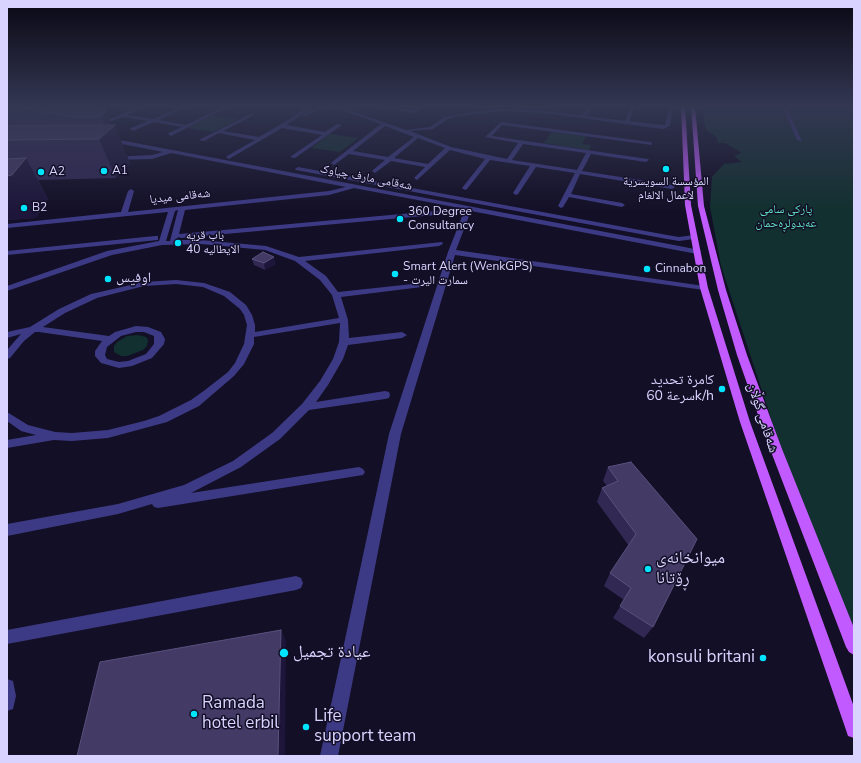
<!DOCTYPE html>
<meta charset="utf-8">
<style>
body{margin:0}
#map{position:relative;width:861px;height:763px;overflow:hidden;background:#130f26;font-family:"Nunito Sans",sans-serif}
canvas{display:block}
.frame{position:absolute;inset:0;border:8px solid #d9d4ff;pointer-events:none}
</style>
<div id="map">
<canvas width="861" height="763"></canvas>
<div class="frame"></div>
</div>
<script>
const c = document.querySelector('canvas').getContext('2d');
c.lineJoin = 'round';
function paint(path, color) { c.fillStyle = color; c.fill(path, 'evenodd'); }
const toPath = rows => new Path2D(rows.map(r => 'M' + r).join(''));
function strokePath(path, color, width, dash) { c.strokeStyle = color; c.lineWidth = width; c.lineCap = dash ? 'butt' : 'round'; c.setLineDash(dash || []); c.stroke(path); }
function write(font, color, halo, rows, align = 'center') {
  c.font = font + ' "Nunito Sans","Noto Naskh Arabic",sans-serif'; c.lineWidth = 3; c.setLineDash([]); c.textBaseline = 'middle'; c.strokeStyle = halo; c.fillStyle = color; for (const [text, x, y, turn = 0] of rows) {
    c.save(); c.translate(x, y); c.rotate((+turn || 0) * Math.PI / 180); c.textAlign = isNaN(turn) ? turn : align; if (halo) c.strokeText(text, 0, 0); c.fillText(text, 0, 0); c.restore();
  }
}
const green = toPath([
 [703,106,854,106,854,644,811,540,721,266,710,207,712,177,724,164,742,162,734,156,741,153,739,151,725,143,718,143,716,136,707,131,704,123],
 [212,116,238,119,213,132,187,128],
 [552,132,586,136,582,144,591,145,589,150,544,143],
 [330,134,358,138,340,152,311,148],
 [138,335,146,337,148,340,147,346,143,350,127,356,121,356,114,352,114,346,117,342,127,336]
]);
const minor = toPath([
 [101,106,107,106,89,114,85,113,101,106],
 [140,106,146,106,127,115,153,119,183,106,189,106,159,120,186,125,224,106,230,106,171,136,168,134,169,133,182,127,154,122,133,131,130,129,131,128,148,121,122,117,104,124,100,123,140,106],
 [306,106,310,107,304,113,319,108,321,109,305,116,301,115,286,125,325,132,337,124,342,125,295,158,290,157,322,135,282,128,229,159,226,157,227,156,255,140,219,133,204,141,199,140,252,113,254,115,223,131,259,137,293,117,306,106],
 [330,106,337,106,406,130,430,127,444,117,480,111,503,109,545,111,582,115,589,106,593,106,587,116,625,121,631,106,635,106,629,121,663,125,665,125,669,107,673,106,670,126,663,129,545,113,503,111,458,116,448,119,433,129,410,131,451,147,507,159,518,143,485,137,501,122,650,142,652,143,652,145,502,125,492,136,648,159,649,160,646,162,591,154,582,171,672,185,675,187,672,189,580,174,571,194,622,203,625,205,622,207,569,197,563,207,561,208,558,206,575,173,536,167,518,194,516,195,513,193,530,166,490,160,467,189,465,190,462,188,485,159,450,150,417,180,414,178,425,167,391,161,375,173,372,171,373,170,385,160,349,154,334,165,331,163,332,162,381,124,330,106],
 [385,126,414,137,388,157,353,151,385,126],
 [418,138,445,148,428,164,394,158,418,138],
 [523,144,586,153,577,170,512,160,523,144],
 [379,106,415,110,421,106,426,106,416,113,381,108,379,106],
 [782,106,786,106,802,141,797,140,782,106],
 [109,138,674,245,700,250,701,252,697,254,471,211,456,250,704,286,708,288,704,290,455,255,401,434,338,756,320,756,389,434,448,252,465,209,354,188,329,195,185,210,179,234,446,210,449,212,446,214,181,238,178,237,177,240,201,240,266,246,299,257,442,242,443,244,439,246,305,261,326,276,338,292,422,283,426,285,422,287,341,297,348,320,349,338,402,332,407,335,402,338,348,345,343,359,328,385,316,402,385,391,389,392,390,395,389,398,385,399,309,410,280,439,241,467,191,493,359,467,363,469,365,472,363,475,158,508,154,507,152,504,118,514,7,536,7,524,118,504,184,485,233,461,272,433,302,404,320,381,333,359,339,342,340,323,254,337,254,344,244,364,234,376,199,406,167,422,108,438,72,441,54,440,7,448,7,440,36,435,21,431,7,421,7,412,28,425,55,432,72,433,108,430,144,421,159,416,191,400,205,390,228,372,235,363,244,344,247,325,244,315,240,309,224,296,203,287,176,284,144,286,97,298,65,313,43,327,109,336,115,332,136,326,148,327,161,332,165,339,164,344,152,358,132,366,119,368,101,363,95,356,95,351,102,341,39,332,35,332,24,341,10,358,7,359,7,350,21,334,7,338,7,332,30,327,59,309,91,294,144,282,176,280,204,283,230,292,246,305,252,315,255,325,255,332,339,318,332,295,320,280,295,261,265,250,201,244,162,245,112,255,7,291,7,286,107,251,159,241,168,212,7,228,7,224,121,212,128,191,131,189,134,191,128,212,329,191,346,187,171,153,152,159,114,160,112,159,112,157,152,155,163,152,107,141,106,140,109,138],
 [178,210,170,241,166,241,175,211,178,210],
 [136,332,144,332,154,336,154,344,146,354,128,361,119,362,107,359,105,355,107,347,121,336,136,332],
 [298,167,667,235,679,237,694,235,698,237,694,239,679,241,667,239,296,170,295,169,298,167],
 [155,236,158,236,158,240,7,255,7,251,155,236],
 [296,576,301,578,303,583,301,588,296,590,7,644,7,630,296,576],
 [7,679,13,681,16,696,13,709,7,711,7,679]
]);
const major = toPath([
 [681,106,685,106,691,205,708,288,750,422,854,707,854,738,848,736,846,730,740,422,700,288,685,205,681,106],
 [691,106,695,106,704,206,726,290,747,355,782,449,854,628,854,655,849,652,846,647,770,449,737,355,718,290,698,206,691,106]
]);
const wall = toPath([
 [7,106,79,106,106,110,111,125,130,163,116,178,38,180,48,199,36,218,7,220],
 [252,259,276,264,265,270,254,265],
 [631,462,653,627,644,638,613,618,624,600,604,586,610,573,629,546,597,502,602,488,607,486,603,481,608,467]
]);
const shadedWall = toPath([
 [106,110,112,127,115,125,130,163,116,178,99,139,107,132,101,117],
 [26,158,48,199,36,218,7,220,7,176],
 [274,257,276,264,265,270,264,263],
 [281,630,286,641,285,756,278,756]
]);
const building = toPath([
 [10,106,79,106,106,110,101,117,74,117,10,106],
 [115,125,99,139,7,140,7,126,115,125],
 [26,158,12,175,7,176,7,159,26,158],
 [263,252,274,257,264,263,252,259,263,252],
 [631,462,697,539,653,627,620,606,631,588,610,573,636,534,602,488,618,481,608,467,631,462],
 [281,630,278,756,77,756,100,662,281,630]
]);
const markers = [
 [666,169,4,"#00e5ff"],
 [104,171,4,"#00e5ff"],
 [41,172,4,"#00e5ff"],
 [24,208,4,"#00e5ff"],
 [400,219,4,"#00e5ff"],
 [178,243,4,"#00e5ff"],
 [647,269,4,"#00e5ff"],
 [395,274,4,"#00e5ff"],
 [108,279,4,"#00e5ff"],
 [722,389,4,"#00e5ff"],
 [648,569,4,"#00e5ff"],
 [284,653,5,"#00e5ff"],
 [763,658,4,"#00e5ff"],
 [194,714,4,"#00e5ff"],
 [306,727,4,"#00e5ff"]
];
const farPoinames = [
 ["A1",112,171],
 ["A2",49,172],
 ["المؤسسة السويسرية",666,182,"center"],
 ["لاعمال الالغام",666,196,"center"],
 ["B2",32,208],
 ["360 Degree",408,212],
 ["Consultancy",408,226],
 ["باب قريه",186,236],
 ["الايطاليه 40",186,250],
 ["Smart Alert (WenkGPS)",403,267],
 ["- سمارت اليرت",403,281],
 ["Cinnabon",655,269]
];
const farStreetnames = [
 ["شەقامی مارف چیاوک",366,178,11],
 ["شەقامی میدیا",180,197,-6]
];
const farParknames = [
 ["پارکی سامی",786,210],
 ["عەبدولڕەحمان",786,224]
];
const poiNames = [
 ["اوفيس",116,279],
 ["كامرة تحديد",714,381,"right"],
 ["سرعة 60k/h",714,397,"right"]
];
const streetNames = [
 ["شەقامی گوڵان",762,418,72]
];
const nearPoinames = [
 ["میوانخانەی",656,559],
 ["ڕۆتانا",656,579],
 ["عيادة تجميل",293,653],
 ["konsuli britani",755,658,"right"],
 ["Ramada",202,704],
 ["hotel erbil",202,724],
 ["Life",314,717],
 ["support team",314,737]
];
paint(green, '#12302f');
paint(minor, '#3d3a85');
paint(major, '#c25bff');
paint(wall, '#312854');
paint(shadedWall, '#1d163a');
paint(building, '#433a66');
strokePath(building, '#5a527e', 1);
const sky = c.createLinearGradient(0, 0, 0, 213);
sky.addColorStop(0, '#0a0815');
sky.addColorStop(0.5, '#333752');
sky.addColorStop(1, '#33375200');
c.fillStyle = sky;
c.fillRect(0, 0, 861, 213);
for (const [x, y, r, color] of markers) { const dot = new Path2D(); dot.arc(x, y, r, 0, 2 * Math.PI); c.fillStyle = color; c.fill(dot); strokePath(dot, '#130f26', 1.5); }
write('12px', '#d9d4ff', '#130f26', farPoinames, 'left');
write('12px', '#d9d4ff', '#130f26', farStreetnames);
write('12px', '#5fe0c0', '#130f26', farParknames);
write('14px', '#d9d4ff', '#130f26', poiNames, 'left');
write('14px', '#d9d4ff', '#130f26', streetNames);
write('17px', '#d9d4ff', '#130f26', nearPoinames, 'left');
</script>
